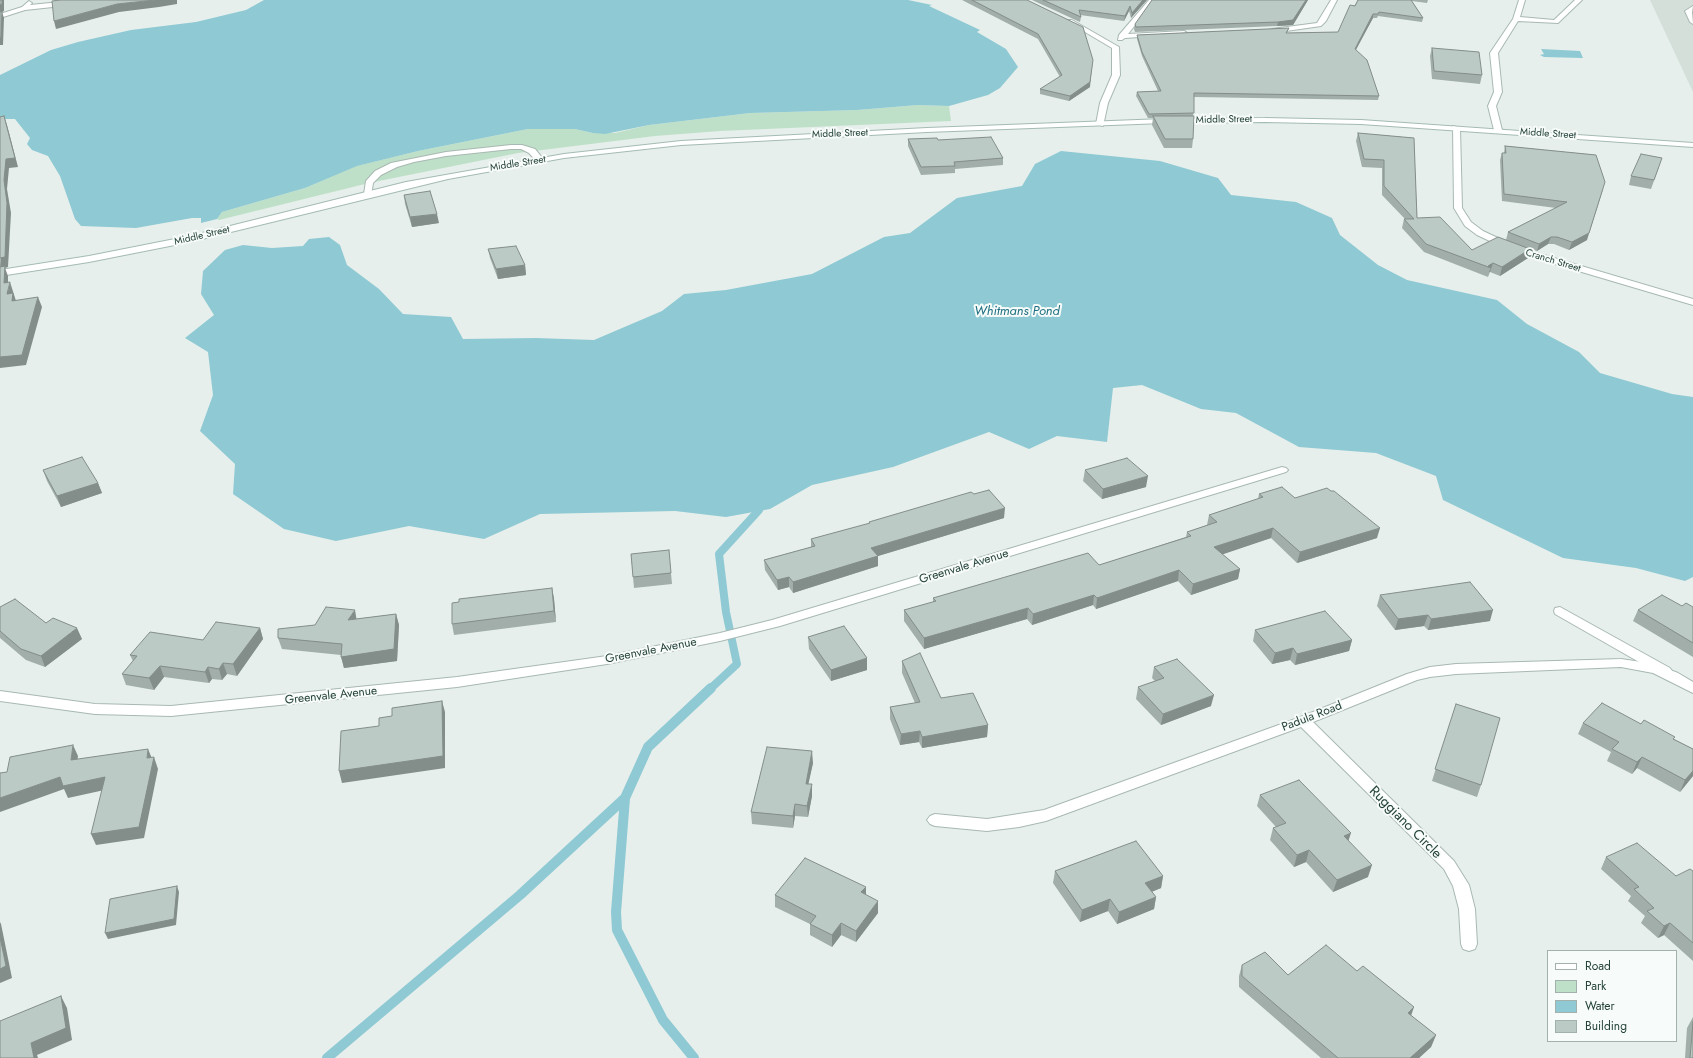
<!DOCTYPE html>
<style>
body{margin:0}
#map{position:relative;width:1693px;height:1058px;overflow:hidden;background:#e6efeb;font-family:Jost,sans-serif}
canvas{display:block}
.legend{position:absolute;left:1547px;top:950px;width:130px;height:92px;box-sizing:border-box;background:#f7fbf9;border:1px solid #a3b1ad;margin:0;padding:5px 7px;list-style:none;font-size:12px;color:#24423a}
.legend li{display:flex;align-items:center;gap:8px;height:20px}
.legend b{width:20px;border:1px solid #a3b1ad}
</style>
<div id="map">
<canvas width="1693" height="1058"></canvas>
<ul class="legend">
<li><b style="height:5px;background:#fff"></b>Road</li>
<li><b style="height:11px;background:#bfe0c8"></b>Park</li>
<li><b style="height:11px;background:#8ec9d4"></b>Water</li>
<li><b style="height:11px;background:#bbcac4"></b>Building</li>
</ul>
</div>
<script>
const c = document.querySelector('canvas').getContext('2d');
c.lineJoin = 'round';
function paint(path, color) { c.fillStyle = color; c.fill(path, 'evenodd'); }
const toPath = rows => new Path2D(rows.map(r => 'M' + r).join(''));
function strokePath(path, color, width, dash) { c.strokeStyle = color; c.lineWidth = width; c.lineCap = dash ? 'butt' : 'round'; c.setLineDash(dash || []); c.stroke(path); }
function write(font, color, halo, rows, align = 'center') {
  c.font = font + ' Jost,sans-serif'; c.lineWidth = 4; c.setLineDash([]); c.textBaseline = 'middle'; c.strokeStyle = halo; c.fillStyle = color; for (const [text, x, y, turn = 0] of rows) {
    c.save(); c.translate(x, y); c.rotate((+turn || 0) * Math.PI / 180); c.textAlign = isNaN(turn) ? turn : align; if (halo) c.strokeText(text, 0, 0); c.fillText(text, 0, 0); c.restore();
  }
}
const built = toPath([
 [1650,0,1693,0,1693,92]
]);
const green = toPath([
 [918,105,949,106,951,121,720,131,655,136,518,153,369,183,219,220,217,219,222,212,305,188,356,166,418,151,528,129,551,128,575,129,593,133,615,133,649,125,750,113,857,110]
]);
const water = toPath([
 [264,0,908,0,932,5,929,6,980,30,977,32,1006,49,1018,67,1000,88,988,95,949,106,918,105,857,110,750,113,649,125,605,134,593,133,575,129,528,129,418,151,357,166,305,188,222,212,217,219,201,223,201,218,192,218,136,228,81,226,75,219,60,176,48,156,32,150,27,144,30,138,15,119,0,119,0,75,51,50,78,42,131,30,196,22,246,10],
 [1541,49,1580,51,1583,58,1544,57,1540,55,1544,54],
 [1061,151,1160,161,1218,178,1231,195,1296,202,1332,218,1340,235,1378,265,1407,280,1497,300,1527,324,1579,352,1600,373,1672,394,1693,397,1693,577,1685,581,1636,568,1563,558,1443,500,1436,476,1376,453,1299,447,1236,413,1201,409,1142,385,1113,388,1107,442,1057,436,1029,449,989,432,893,467,812,485,770,509,726,517,675,511,540,514,484,539,409,526,336,541,284,529,233,494,235,464,200,431,213,395,208,352,185,338,214,315,201,294,203,271,225,250,243,245,272,248,303,246,309,239,329,237,340,245,347,265,379,289,403,314,451,317,463,339,536,338,594,340,662,311,684,294,726,290,812,274,884,237,910,233,957,198,1022,186,1035,164]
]);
const streamFar1 = toPath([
 [710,689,737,664,726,612,719,554,759,510,752,505]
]);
const stream = toPath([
 [625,798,616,912,617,930,663,1020,694,1058],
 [327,1058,520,895,625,798,648,747,711,688]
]);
const service = toPath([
 [1519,0,1525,0,1520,17,1554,20,1575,0,1582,0,1558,23,1518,21,1498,53,1502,92,1496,106,1502,130,1498,132,1494,130,1488,106,1494,92,1490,53,1513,19,1519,0],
 [1693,6,1692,12,1693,24,1690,22,1685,11,1693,6],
 [511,145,522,145,535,149,544,160,537,162,529,153,521,149,511,149,446,156,414,162,397,167,381,175,373,183,371,196,365,196,364,194,366,181,375,171,391,163,446,152,511,145],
 [1560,607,1670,668,1672,671,1670,674,1660,674,1555,614,1554,611,1555,608,1560,607]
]);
const minor = toPath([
 [81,0,102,0,99,2,25,10,0,18,0,14,22,7,29,1,32,3,30,5,81,0],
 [1149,0,1155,0,1128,34,1184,31,1186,32,1186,34,1125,38,1122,40,1118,40,1119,35,1149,0],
 [1331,0,1337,0,1326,21,1321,26,1272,33,1269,31,1272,29,1317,23,1331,0],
 [1068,20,1072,20,1119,47,1120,75,1108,103,1103,126,1096,124,1100,103,1112,75,1112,48,1068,22,1068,20],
 [1453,126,1460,128,1462,208,1471,222,1483,231,1517,247,1693,299,1693,305,1511,251,1477,235,1465,226,1454,208,1453,126],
 [1282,467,1286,468,1288,470,1286,472,780,626,720,641,607,664,457,687,171,716,95,714,0,701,0,691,95,704,171,706,457,677,607,656,720,633,772,620,1282,467],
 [1621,659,1655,664,1678,673,1693,682,1693,693,1653,673,1621,667,1456,674,1430,677,1417,680,1313,722,1454,861,1469,885,1475,909,1477,944,1475,949,1469,951,1463,949,1461,944,1459,909,1453,886,1444,869,1301,727,1046,821,1019,827,987,831,935,826,930,824,927,820,930,816,935,814,987,819,1044,810,1298,718,1407,674,1430,667,1456,664,1621,659]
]);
const secondary = toPath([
 [1265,118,1361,120,1693,143,1693,147,1361,124,1265,122,1164,123,927,132,681,145,564,158,448,179,190,242,89,262,0,276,0,270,89,256,190,236,406,182,564,154,681,141,927,128,1164,119,1265,118]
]);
const wall = toPath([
 [962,0,1027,0,1090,87,1069,101,1040,94,1040,89,1060,77,1038,39],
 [1032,0,1147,0,1131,18,1129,11,1124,21,1080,15,1081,17,1080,22],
 [1308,0,1293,25,1277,26,1135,32,1134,29,1135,24],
 [1358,0,1428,0,1427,3,1412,1,1423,18,1422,22,1378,16,1377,18,1373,18,1356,50,1379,96,1378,100,1194,97,1193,116,1193,139,1192,148,1164,148,1152,125,1153,118,1148,118,1136,96,1137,92,1158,91,1142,56,1137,39,1137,35,1289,28,1287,33,1338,32],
 [1432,48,1482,75,1480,84,1432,79,1430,56],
 [1358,133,1414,138,1417,218,1472,250,1506,240,1508,232,1556,208,1502,201,1500,160,1502,153,1504,153,1505,146,1596,155,1587,240,1569,250,1554,244,1548,244,1537,251,1530,249,1528,258,1500,276,1490,272,1488,277,1424,252,1402,228,1404,219,1405,219,1382,195,1382,168,1362,167,1356,141],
 [908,139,938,140,1003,158,1003,165,955,169,955,173,921,175,908,146],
 [1659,167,1651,189,1629,185,1631,176],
 [404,195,439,223,412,227,405,204],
 [488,249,525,265,526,275,498,279,490,258],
 [43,470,98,483,102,493,61,507,47,481],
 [1085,470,1146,487,1102,499,1083,481],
 [974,494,1004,518,878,556,878,566,793,593,789,587,778,590,765,570,764,560,811,547,811,539,869,524,869,522],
 [1259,494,1295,498,1377,538,1297,563,1271,538,1222,554,1240,569,1238,579,1191,595,1178,581,1096,609,1093,605,1032,625,1027,619,924,649,904,621,904,610,933,602,933,598,1099,565,1186,537,1187,532,1207,525,1209,515,1258,499],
 [631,554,671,573,672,584,634,588],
 [552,588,554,599,556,622,454,635,452,624],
 [1380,595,1490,621,1428,630,1424,626,1395,630,1377,606],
 [1682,606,1693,607,1693,657,1633,621,1638,610],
 [0,607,46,623,82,639,45,667,26,660,0,638],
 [396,614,399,625,397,661,344,668,341,655,282,649,278,638,357,619],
 [260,628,263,639,237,676,227,674,222,680,212,679,209,683,164,677,154,690,126,685,122,674,133,661,130,655],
 [1255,630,1352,640,1349,651,1295,665,1290,660,1272,664,1253,641],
 [808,637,867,658,867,670,831,681,809,649],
 [902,661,941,698,988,725,987,737,922,748,919,742,900,745,890,719,890,707,915,703,902,673],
 [1154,667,1211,706,1161,725,1136,699,1138,687,1155,681,1152,678],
 [1456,704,1481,785,1477,797,1432,781],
 [1583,723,1641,724,1674,739,1693,749,1693,776,1680,792,1637,768,1632,774,1607,761,1611,752,1578,734],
 [813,763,808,784,812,784,812,796,808,817,795,816,793,828,752,824,751,812],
 [1260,795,1348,841,1368,877,1333,892,1306,862,1294,867,1270,840,1273,828,1276,827,1257,806],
 [1606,857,1676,876,1693,871,1693,961,1664,935,1658,938,1641,923,1645,916,1628,901,1631,896,1601,869],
 [1055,871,1163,876,1161,888,1152,892,1156,897,1154,909,1117,924,1108,911,1080,922,1053,883],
 [866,887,866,895,878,913,856,942,841,935,832,947,810,935,810,924,775,907,775,895],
 [1242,965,1288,975,1411,1016,1436,1035,1431,1047,1419,1058,1321,1058,1239,987,1239,976],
 [1693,1017,1693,1058,1685,1058,1687,1028]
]);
const shadedWall = toPath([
 [2,0,4,0,4,11,2,12,4,18,3,45,0,45,0,5],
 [155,0,177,0,177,4,159,7,119,12,56,29,54,21,117,4],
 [1143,0,1147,0,1131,18,1132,13],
 [1306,0,1308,0,1293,25,1277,26,1278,22],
 [1130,6,1129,11,1124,21,1125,16],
 [1373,14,1373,18,1354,53,1355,49],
 [1092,66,1090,87,1069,101,1070,96],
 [4,116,7,125,18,167,9,168,7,189,11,213,8,267,5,268,8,276,8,291,10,282,17,304,16,311,7,294,0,269,4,180],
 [1603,189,1587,240,1569,250,1572,242],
 [437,214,439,223,412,227,410,217],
 [1551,237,1548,244,1537,251,1539,244],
 [1530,249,1528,258,1500,276,1502,267],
 [1493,263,1490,272,1489,272,1491,268,1488,266],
 [525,265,526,275,498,279,496,269],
 [38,297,42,307,26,365,0,368,0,357],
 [1148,476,1146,487,1102,499,1103,489],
 [98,483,102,493,61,507,57,496],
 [1005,508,1004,518,878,556,878,566,793,593,793,582,871,548],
 [1273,528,1271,538,1212,558,1214,547],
 [1380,528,1377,538,1297,563,1300,552],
 [1240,569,1238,579,1191,595,1193,584],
 [1179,570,1178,581,1096,609,1097,598],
 [789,577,789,587,778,590,777,580],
 [552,588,554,599,556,622,554,611],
 [1094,595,1093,605,1032,625,1033,614],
 [1028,608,1027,619,924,649,924,638],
 [355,610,357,622,348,620],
 [1493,610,1490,621,1428,630,1431,619],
 [396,614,399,625,397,661,344,668,341,657],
 [1428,615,1424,626,1395,630,1398,619],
 [77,628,82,639,45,667,41,656],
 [260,628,263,639,237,676,233,664],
 [1352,640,1349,651,1295,665,1297,654],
 [1293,648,1290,660,1272,664,1275,653],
 [867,658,867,670,831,681,831,670],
 [223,663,227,674,222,680,219,669],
 [160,666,164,677,154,690,149,678],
 [208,667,212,679,209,683,205,672],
 [1214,695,1211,706,1161,725,1163,714],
 [442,701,445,712,445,768,342,783,339,771],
 [988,725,987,737,922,748,922,737],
 [920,731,919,742,900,745,901,734],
 [73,745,78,756,76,771,71,760],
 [148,749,153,761,154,757,158,769,144,838,96,845,91,834,147,758],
 [812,751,813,763,806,795,806,784],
 [1642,757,1637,768,1632,774,1637,762],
 [1693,771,1693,776,1680,792,1685,780],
 [60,777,105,777,109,789,68,798,64,789,0,812,0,798],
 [812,784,812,796,808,817,807,806],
 [795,804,795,816,793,828,793,816],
 [1351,833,1347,845,1344,836],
 [1309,850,1306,862,1294,867,1297,855],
 [1372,865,1368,877,1333,892,1337,880],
 [1163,876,1161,888,1143,895,1145,883],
 [177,886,179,892,176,925,108,939,105,933],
 [866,887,866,899,861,892],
 [1156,897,1154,909,1117,924,1119,912],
 [1110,899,1108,911,1080,922,1082,910],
 [878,901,878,913,856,942,856,931],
 [0,922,1,924,12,978,0,983],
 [841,923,841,935,832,947,832,935],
 [1670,923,1664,935,1658,938,1664,926],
 [61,996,67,1008,72,1040,37,1055,38,1058,34,1058,31,1043],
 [1414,1007,1410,1019,1408,1013],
 [1436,1035,1431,1047,1419,1058,1410,1058]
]);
const building = toPath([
 [0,0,2,0,2,4,0,5,0,0],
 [60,0,155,0,117,4,54,21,52,1,60,0],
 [972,0,1027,0,1083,27,1093,60,1090,82,1070,96,1040,89,1062,75,1038,34,972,0],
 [1043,0,1143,0,1132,13,1130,6,1125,16,1079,10,1081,17,1043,0],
 [1152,0,1306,0,1293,20,1278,22,1136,27,1135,24,1152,0],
 [1358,0,1411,0,1423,18,1379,12,1378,14,1373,14,1355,49,1367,60,1379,96,1194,93,1194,113,1149,114,1137,92,1161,91,1142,52,1137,35,1289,28,1286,33,1338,32,1350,5,1355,6,1358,0],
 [2,11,1,38,0,38,0,12,2,11],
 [1432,48,1479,52,1482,75,1434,71,1432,48],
 [4,116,15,158,6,159,4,180,7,203,5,257,0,258,0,117,4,116],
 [1153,116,1194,116,1193,139,1165,139,1153,116],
 [1358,133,1414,138,1417,218,1440,217,1472,250,1498,237,1530,249,1502,267,1493,263,1488,266,1491,268,1426,244,1404,219,1414,219,1384,186,1384,160,1364,159,1358,133],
 [991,137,1003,158,954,162,955,166,921,167,908,139,937,138,938,140,991,137],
 [1505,146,1596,155,1605,182,1589,233,1572,242,1557,237,1551,237,1539,244,1508,232,1567,202,1504,194,1502,153,1506,153,1505,146],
 [1641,154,1662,158,1654,180,1631,176,1641,154],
 [430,191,437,214,410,217,404,195,430,191],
 [516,246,525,265,496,269,488,249,516,246],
 [5,266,4,283,10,282,7,294,13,293,12,301,38,297,22,355,0,357,0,267,5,266],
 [82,457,98,483,57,496,43,470,82,457],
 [1127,458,1148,476,1103,489,1085,470,1127,458],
 [1282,487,1295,498,1327,488,1331,491,1334,491,1380,528,1300,552,1273,528,1214,547,1240,569,1193,584,1179,570,1097,598,1094,595,1033,614,1028,608,924,638,904,610,936,601,933,598,1088,553,1099,565,1191,536,1187,532,1217,522,1209,515,1263,497,1259,494,1282,487],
 [989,490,1005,508,871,548,878,556,793,582,789,577,777,580,764,560,815,546,811,539,870,523,869,522,971,492,974,494,989,490],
 [669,550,671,573,633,577,631,554,669,550],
 [1470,582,1493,610,1431,619,1428,615,1398,619,1380,595,1470,582],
 [552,588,554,611,452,624,452,603,459,602,459,599,552,588],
 [1662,595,1682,606,1686,603,1693,607,1693,643,1638,610,1662,595],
 [15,599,46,623,53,618,77,628,41,656,21,649,0,631,0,607,15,599],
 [326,607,355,610,348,620,396,614,394,649,341,657,342,644,278,638,278,629,315,625,326,607],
 [1325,611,1352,640,1297,654,1293,648,1275,653,1255,630,1325,611],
 [216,622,260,628,233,664,223,663,219,669,208,667,205,672,160,666,149,678,122,674,137,656,130,655,150,632,203,640,216,622],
 [844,626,867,658,831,670,808,637,844,626],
 [920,653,941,698,973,693,988,725,922,737,920,731,901,734,890,707,920,702,902,661,920,653],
 [1177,659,1214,695,1163,714,1138,687,1164,678,1154,667,1177,659],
 [442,701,443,756,339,771,341,731,379,726,379,718,392,716,392,708,442,701],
 [1602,703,1641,724,1644,720,1675,737,1673,739,1693,749,1693,771,1685,780,1642,757,1637,762,1612,749,1619,742,1583,723,1602,703],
 [1456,704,1500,718,1481,785,1435,769,1456,704],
 [73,745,71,760,148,749,147,758,154,757,139,827,91,834,105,777,63,786,60,777,0,798,0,773,7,772,10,757,73,745],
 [767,747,812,751,806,784,812,784,807,806,795,804,793,816,751,812,767,747],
 [1299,780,1351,833,1344,836,1372,865,1337,880,1309,850,1297,855,1273,828,1286,823,1260,795,1299,780],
 [1136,841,1163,876,1145,883,1156,897,1119,912,1110,899,1082,910,1055,871,1136,841],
 [1637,843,1676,876,1690,869,1693,871,1693,943,1670,923,1664,926,1647,911,1654,908,1634,889,1639,887,1606,857,1637,843],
 [805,858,866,887,861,892,878,901,856,931,841,923,832,935,810,924,816,916,775,895,805,858],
 [177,886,174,919,105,933,110,899,177,886],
 [0,937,6,966,0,969,0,937],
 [1326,945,1357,971,1363,966,1414,1007,1408,1013,1436,1035,1410,1058,1338,1058,1242,976,1242,965,1265,952,1288,975,1326,945],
 [61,996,66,1028,31,1043,34,1058,0,1058,0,1021,61,996],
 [1693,1022,1693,1058,1690,1058,1693,1022]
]);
const farStreetnames = [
 ["Middle Street",1224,120,-1],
 ["Middle Street",840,134,-2],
 ["Middle Street",1548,134,4],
 ["Middle Street",518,164,-9],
 ["Middle Street",202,236,-13],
 ["Cranch Street",1553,261,17]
];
const streetNames = [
 ["Greenvale Avenue",964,567,-17],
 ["Greenvale Avenue",651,651,-11],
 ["Greenvale Avenue",331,696,-6],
 ["Padula Road",1312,717,-21]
];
const waterNames = [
 ["Whitmans Pond",1017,312]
];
const nearStreetnames = [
 ["Ruggiano Circle",1405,823,45]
];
paint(built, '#d4dfda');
paint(green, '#bfe0c8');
paint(water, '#8ec9d4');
strokePath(streamFar1, '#8ec9d4', 8);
strokePath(stream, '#8ec9d4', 10);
strokePath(service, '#a8b8b2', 2);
strokePath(minor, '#a8b8b2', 2);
strokePath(secondary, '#a4bbb3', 2);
paint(service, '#fff');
paint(minor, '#fff');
paint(secondary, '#fff');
paint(wall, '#a1aea9');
paint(shadedWall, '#838d89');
paint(building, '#bbcac4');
strokePath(building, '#838d89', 1);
write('10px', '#24423a', '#f7fbf9', farStreetnames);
write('12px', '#24423a', '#f7fbf9', streetNames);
write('italic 13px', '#1c6f80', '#f7fbf9', waterNames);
write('14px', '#24423a', '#f7fbf9', nearStreetnames);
</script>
